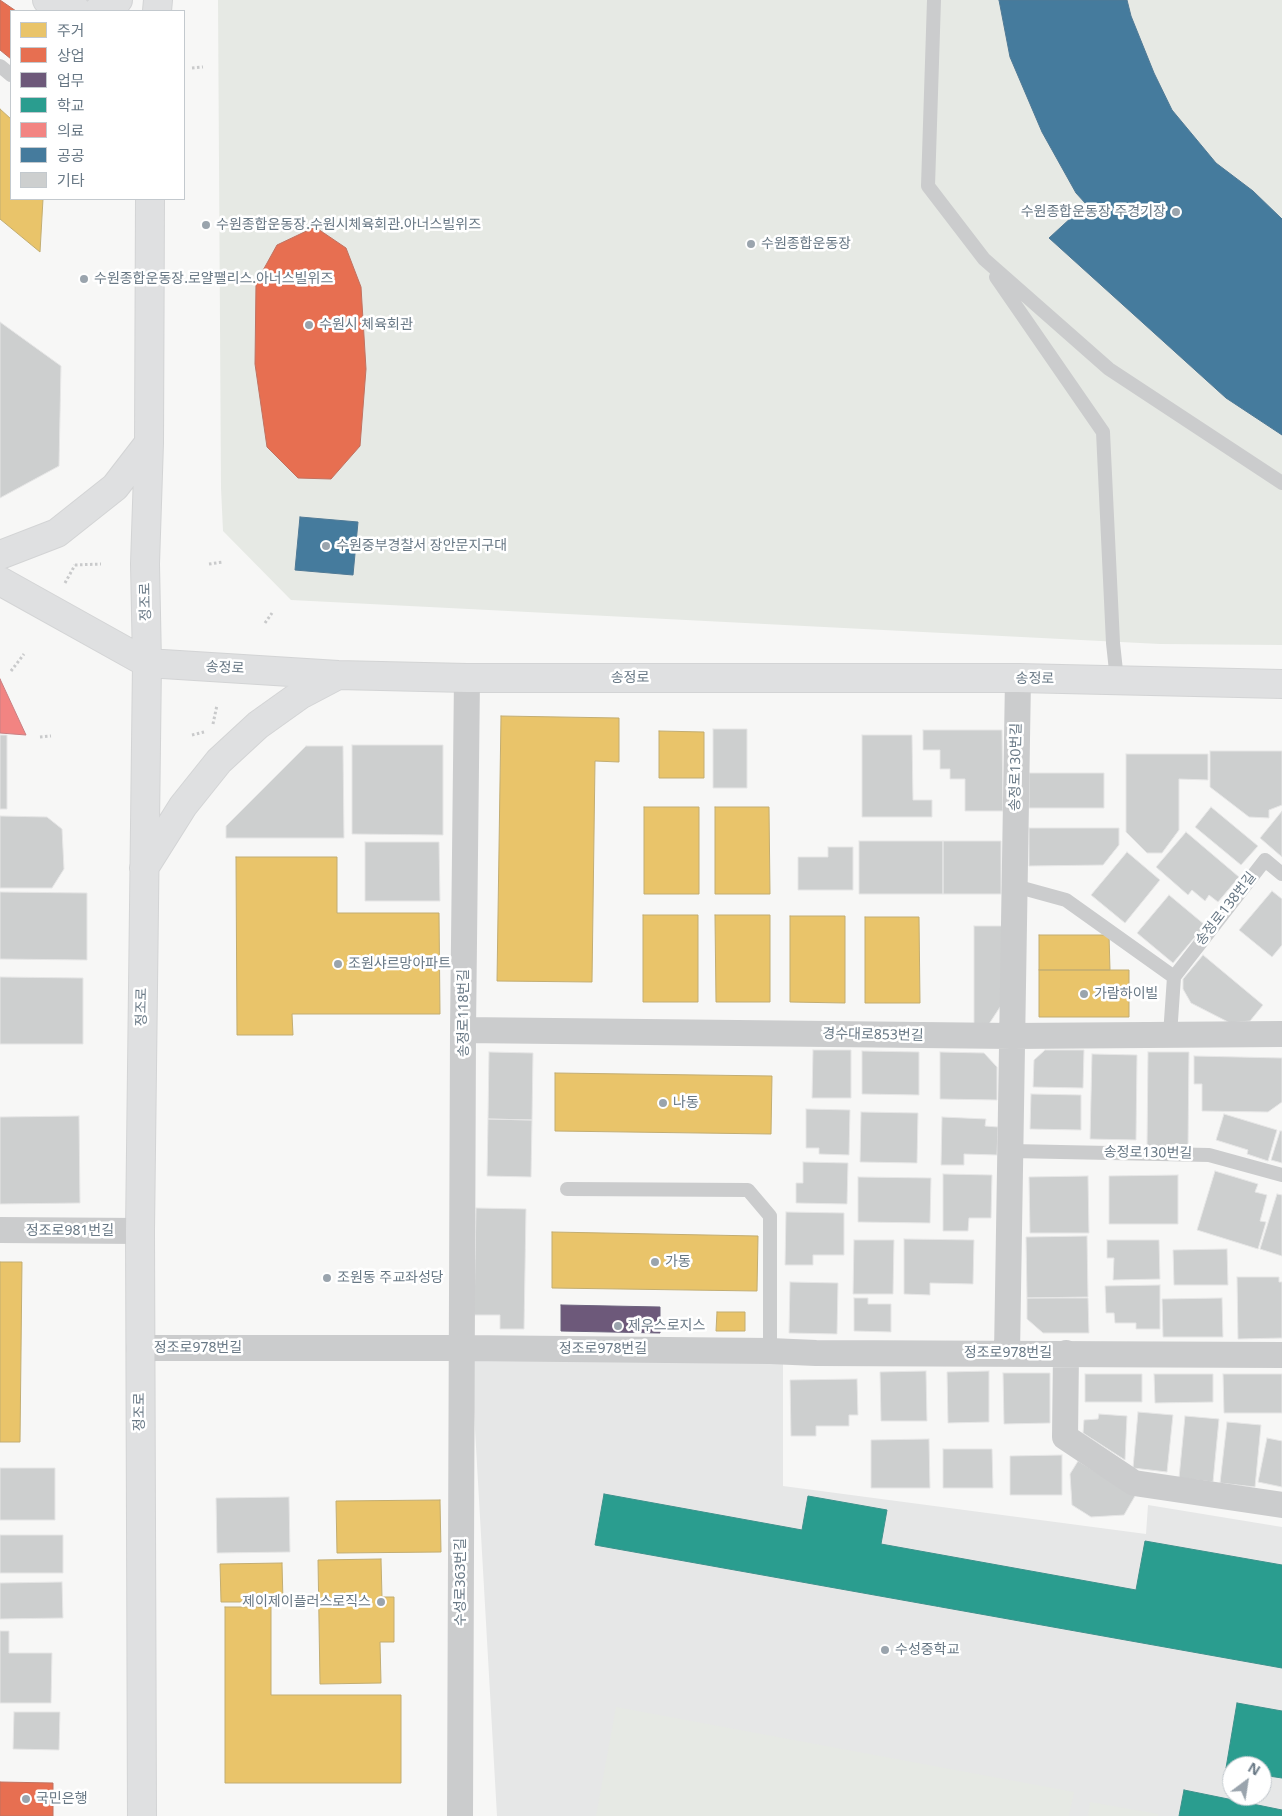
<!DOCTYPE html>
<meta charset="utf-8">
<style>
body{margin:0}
#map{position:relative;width:1282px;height:1816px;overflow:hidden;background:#f7f7f6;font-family:"Noto Sans","Noto Sans KR",sans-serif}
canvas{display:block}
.legend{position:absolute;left:10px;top:10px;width:175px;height:190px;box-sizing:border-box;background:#fff;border:1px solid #c3c9ce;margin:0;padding:6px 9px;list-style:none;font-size:15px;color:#687885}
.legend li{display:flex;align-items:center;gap:10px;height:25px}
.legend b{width:25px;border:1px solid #c3c9ce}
.north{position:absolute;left:1222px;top:1756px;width:50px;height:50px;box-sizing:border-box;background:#fff;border:1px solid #c3c9ce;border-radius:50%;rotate:31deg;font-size:14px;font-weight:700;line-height:20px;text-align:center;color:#687885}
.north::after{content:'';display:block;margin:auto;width:18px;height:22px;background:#9aa4ad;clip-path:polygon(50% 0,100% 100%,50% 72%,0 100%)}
</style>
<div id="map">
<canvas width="1282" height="1816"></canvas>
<ul class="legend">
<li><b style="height:14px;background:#e9c46a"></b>주거</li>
<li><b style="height:14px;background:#e76f51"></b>상업</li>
<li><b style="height:14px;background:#6d597a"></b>업무</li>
<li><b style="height:14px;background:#2a9d8f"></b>학교</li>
<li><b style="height:14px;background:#f28482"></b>의료</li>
<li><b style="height:14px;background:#457b9d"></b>공공</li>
<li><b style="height:14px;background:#cdcfcf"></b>기타</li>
</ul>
<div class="north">N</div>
</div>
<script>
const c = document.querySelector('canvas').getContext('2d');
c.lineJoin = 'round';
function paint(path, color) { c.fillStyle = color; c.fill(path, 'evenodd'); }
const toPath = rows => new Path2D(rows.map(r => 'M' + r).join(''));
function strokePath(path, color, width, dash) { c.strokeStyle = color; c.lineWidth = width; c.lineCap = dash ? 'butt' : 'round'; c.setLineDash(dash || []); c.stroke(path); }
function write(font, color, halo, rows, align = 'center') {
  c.font = font + ' "Noto Sans","Noto Sans KR",sans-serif'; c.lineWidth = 5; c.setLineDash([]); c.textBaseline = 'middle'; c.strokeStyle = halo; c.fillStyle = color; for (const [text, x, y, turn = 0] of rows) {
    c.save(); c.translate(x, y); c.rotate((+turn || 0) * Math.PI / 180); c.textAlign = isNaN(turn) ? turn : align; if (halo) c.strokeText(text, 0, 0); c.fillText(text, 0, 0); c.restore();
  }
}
const built = toPath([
 [471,1359,783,1361,783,1486,1146,1534,1148,1505,1282,1527,1282,1816,497,1816],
 [1232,1766,1262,1766,1262,1796,1232,1796]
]);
const green = toPath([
 [218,0,1282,0,1282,645,1160,644,291,600,223,531,221,488],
 [616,1707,1074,1792,1069,1816,596,1816],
 [1090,1802,1158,1814,1158,1816,1088,1816]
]);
const homes = toPath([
 [0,109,11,119,11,199,43,199,40,252,0,219,0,109],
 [501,716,619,718,619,762,595,761,592,982,497,981,501,716],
 [659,731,704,732,704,778,659,778,659,731],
 [644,807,699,807,699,894,644,894,644,807],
 [715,807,769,807,770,894,715,894,715,807],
 [236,857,337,857,337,913,439,913,440,1014,292,1014,293,1035,237,1035,236,857],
 [643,915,698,915,698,1002,643,1002,643,915],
 [715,915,770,915,770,1002,716,1002,715,915],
 [790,916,845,916,845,1003,790,1002,790,916],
 [865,917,919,917,920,1003,865,1003,865,917],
 [1039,935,1109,935,1110,970,1039,970,1039,935],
 [1039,970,1129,970,1129,1017,1039,1017,1039,970],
 [555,1073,772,1076,771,1134,555,1131,555,1073],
 [552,1232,758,1236,757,1291,552,1288,552,1232],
 [0,1262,22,1262,20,1442,0,1442,0,1262],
 [717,1312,745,1312,745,1331,716,1331,717,1312],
 [440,1500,441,1552,337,1553,336,1501,440,1500],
 [381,1559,382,1597,394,1597,394,1642,380,1642,381,1683,320,1684,318,1560,381,1559],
 [282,1563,283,1602,221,1602,220,1564,282,1563],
 [225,1607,271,1607,271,1695,401,1695,401,1783,225,1783,225,1607]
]);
const shops = toPath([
 [0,0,16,11,11,11,11,59,0,50,0,0],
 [315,227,346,248,361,287,366,369,360,446,331,479,298,478,267,447,255,364,256,283,277,245,315,227],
 [0,1782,53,1783,53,1816,0,1816,0,1782]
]);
const offices = toPath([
 [561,1305,660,1307,660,1333,561,1331,561,1305]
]);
const schools = toPath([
 [604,1494,802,1530,808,1496,887,1510,881,1544,1136,1590,1145,1541,1282,1565,1282,1668,595,1545,604,1494],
 [1237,1703,1282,1711,1282,1778,1262,1775,1262,1766,1232,1766,1232,1769,1226,1768,1237,1703],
 [1184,1790,1282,1810,1282,1816,1179,1816,1184,1790]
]);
const health = toPath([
 [0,679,26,735,0,733,0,679]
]);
const public = toPath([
 [999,0,1127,0,1131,16,1154,73,1172,110,1216,163,1253,191,1282,219,1282,435,1226,398,1049,238,1086,204,1076,193,1042,132,1010,57,999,0],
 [300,517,358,522,353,575,295,570,300,517]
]);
const building = toPath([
 [0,322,61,366,59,466,0,498,0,322],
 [713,729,747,729,747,788,713,788,713,729],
 [923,730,1002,730,1003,811,965,811,965,779,950,779,950,769,940,769,940,750,923,750,923,730],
 [0,735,7,735,7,809,0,809,0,735],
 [862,735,912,735,913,800,932,800,932,817,862,817,862,735],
 [352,745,443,745,443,835,352,834,352,745],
 [306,746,343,746,344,838,226,838,226,826,306,746],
 [1210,751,1282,751,1282,805,1269,810,1269,818,1249,817,1210,787,1210,751],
 [1126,754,1208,754,1208,780,1179,779,1179,830,1162,853,1147,853,1126,832,1126,754],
 [1029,773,1104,773,1104,808,1029,808,1029,773],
 [1211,807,1258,846,1241,865,1195,827,1211,807],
 [1282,811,1282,857,1260,838,1282,811],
 [0,816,47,817,62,829,64,869,52,888,0,888,0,816],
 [1029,828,1119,828,1119,845,1103,865,1029,866,1029,828],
 [1186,832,1239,877,1218,902,1209,895,1205,901,1192,890,1188,895,1156,867,1186,832],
 [859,841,943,841,943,894,859,894,859,841],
 [943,841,1001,841,1001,894,943,894,943,841],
 [365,842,439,842,440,901,365,901,365,842],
 [828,847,853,847,853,890,798,890,798,857,828,857,828,847],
 [1127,852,1160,880,1125,923,1091,895,1127,852],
 [1272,891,1282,899,1282,945,1272,957,1239,930,1272,891],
 [0,892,87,893,87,960,0,959,0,892],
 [1169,895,1205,925,1173,963,1137,933,1169,895],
 [974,926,1002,926,1002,1004,989,1024,974,1024,974,926],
 [1203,955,1263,1005,1250,1021,1230,1023,1191,1003,1183,989,1183,979,1203,955],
 [0,977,83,978,83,1044,0,1044,0,977],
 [813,1050,851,1050,851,1098,812,1098,813,1050],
 [1045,1050,1084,1050,1083,1088,1033,1087,1034,1060,1045,1050],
 [862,1051,919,1052,919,1095,862,1094,862,1051],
 [489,1052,533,1053,532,1120,488,1119,489,1052],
 [940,1052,984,1053,997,1067,997,1100,940,1099,940,1052],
 [1148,1052,1189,1052,1188,1147,1147,1147,1148,1052],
 [1092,1054,1137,1055,1136,1140,1090,1139,1092,1054],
 [1194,1056,1282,1058,1282,1102,1268,1112,1202,1111,1202,1084,1194,1084,1194,1056],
 [1031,1094,1081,1095,1081,1130,1030,1129,1031,1094],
 [806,1109,850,1110,849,1155,819,1154,819,1148,806,1148,806,1109],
 [861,1112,918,1113,917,1163,860,1162,861,1112],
 [1224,1114,1277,1130,1268,1161,1247,1154,1248,1150,1216,1140,1224,1114],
 [79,1116,80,1203,0,1204,0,1117,79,1116],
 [942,1117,986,1119,985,1126,998,1127,997,1155,964,1154,964,1165,941,1165,942,1117],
 [488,1119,532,1120,531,1177,487,1176,488,1119],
 [1280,1131,1282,1131,1282,1163,1271,1160,1280,1131],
 [803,1162,848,1163,847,1204,796,1203,796,1183,803,1183,803,1162],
 [1215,1171,1258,1184,1255,1192,1267,1195,1260,1221,1266,1222,1258,1249,1197,1230,1215,1171],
 [943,1174,992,1175,991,1218,969,1218,968,1231,943,1231,943,1174],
 [1178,1175,1178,1224,1109,1224,1109,1176,1178,1175],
 [1088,1176,1089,1233,1030,1233,1029,1177,1088,1176],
 [858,1177,931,1178,930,1223,858,1222,858,1177],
 [1277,1194,1282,1195,1282,1256,1260,1249,1277,1194],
 [476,1208,526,1209,524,1329,500,1329,500,1315,474,1315,476,1208],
 [786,1212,844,1213,844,1255,813,1255,813,1265,785,1265,786,1212],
 [1087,1236,1088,1297,1027,1298,1026,1237,1087,1236],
 [904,1239,974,1240,973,1284,930,1283,930,1295,904,1294,904,1239],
 [854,1240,894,1240,893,1294,853,1294,854,1240],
 [1107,1240,1159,1240,1160,1279,1113,1280,1114,1258,1107,1258,1107,1240],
 [1227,1249,1228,1285,1174,1285,1173,1250,1227,1249],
 [1237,1277,1279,1277,1279,1282,1282,1282,1282,1338,1238,1339,1237,1277],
 [790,1282,838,1283,837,1334,789,1333,790,1282],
 [1160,1285,1160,1329,1136,1329,1136,1323,1115,1323,1114,1313,1106,1313,1105,1286,1160,1285],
 [854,1298,868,1298,868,1304,891,1304,891,1332,854,1331,854,1298],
 [1027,1298,1088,1298,1089,1333,1043,1333,1027,1319,1027,1298],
 [1222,1298,1223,1337,1163,1337,1162,1299,1222,1298],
 [926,1371,927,1421,881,1421,880,1372,926,1371],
 [989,1371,989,1422,948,1423,947,1372,989,1371],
 [1003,1373,1050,1373,1050,1423,1004,1424,1003,1373],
 [1085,1374,1142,1374,1142,1402,1085,1402,1085,1374],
 [1154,1374,1213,1374,1213,1402,1155,1403,1154,1374],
 [1223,1374,1282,1374,1282,1413,1224,1413,1223,1374],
 [857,1379,858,1415,849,1415,849,1426,816,1426,816,1436,791,1436,790,1380,857,1379],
 [1138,1412,1173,1415,1167,1472,1133,1468,1138,1412],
 [1099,1414,1127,1416,1125,1460,1083,1433,1084,1420,1098,1419,1099,1414],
 [1185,1416,1219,1419,1213,1482,1179,1478,1185,1416],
 [1227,1422,1261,1425,1255,1487,1220,1483,1227,1422],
 [1267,1438,1282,1441,1282,1487,1258,1482,1267,1438],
 [929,1439,930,1488,871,1488,871,1440,929,1439],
 [943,1449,992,1449,993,1488,943,1488,943,1449],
 [1062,1455,1062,1495,1010,1495,1010,1456,1062,1455],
 [1078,1461,1135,1496,1124,1515,1091,1517,1072,1505,1070,1474,1078,1461],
 [0,1468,55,1468,55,1520,0,1520,0,1468],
 [289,1497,290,1552,217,1553,216,1498,289,1497],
 [0,1535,63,1535,63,1573,0,1573,0,1535],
 [62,1582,63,1618,0,1619,0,1583,62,1582],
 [0,1631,9,1631,9,1653,52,1653,51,1703,0,1703,0,1631],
 [14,1712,60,1712,59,1750,13,1749,14,1712]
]);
const path = toPath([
 [192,68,203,67],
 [209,564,223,562],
 [75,565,101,564],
 [65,583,75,565],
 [265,623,272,613],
 [11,671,24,654],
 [213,724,217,705],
 [192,735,204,732],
 [40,737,51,736]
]);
const lane = toPath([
 [934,0,928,186,984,259,1109,369,1282,483],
 [0,66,11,75],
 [996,277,1103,432,1113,643,1117,680],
 [1015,886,1066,900,1174,977,1170,1035],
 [1174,977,1265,860,1282,874],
 [1011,1151,1209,1155,1282,1175],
 [567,1189,748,1190,770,1216,770,1351]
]);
const street = toPath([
 [463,1030,1012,1036,1282,1034],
 [0,1230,140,1231],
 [139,1348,463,1348,770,1351,816,1353,1282,1355],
 [1007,1353,1018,678],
 [1066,1353,1065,1437,1134,1483,1282,1505],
 [460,1816,463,1030,467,678]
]);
const secondary = toPath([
 [47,0,66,9,77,11],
 [98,11,114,5,118,0],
 [157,11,158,0],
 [0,555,57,533,115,487,149,443],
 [0,581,147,663,338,675,467,678,1018,678,1282,684],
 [144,868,183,806,219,761,258,725,300,695,338,675],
 [142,1816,140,1231,147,663,145,564,149,443,150,199]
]);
const markers = [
 [1176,212,5,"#9aa4ad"],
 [206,225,5,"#9aa4ad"],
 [751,244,5,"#9aa4ad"],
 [84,279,5,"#9aa4ad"],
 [309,325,5,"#9aa4ad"],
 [326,546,5,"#9aa4ad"],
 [338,964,5,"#9aa4ad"],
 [1084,994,5,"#9aa4ad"],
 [663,1103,5,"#9aa4ad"],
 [655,1262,5,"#9aa4ad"],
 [327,1278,5,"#9aa4ad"],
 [618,1326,5,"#9aa4ad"],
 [381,1602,5,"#9aa4ad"],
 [885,1650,5,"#9aa4ad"],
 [26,1799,5,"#9aa4ad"]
];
const poiNames = [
 ["수원종합운동장 주경기장",1166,212,"right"],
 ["수원종합운동장.수원시체육회관.아너스빌위즈",216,225],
 ["수원종합운동장",761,244],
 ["수원종합운동장.로얄팰리스.아너스빌위즈",94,279],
 ["수원시 체육회관",319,325],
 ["수원중부경찰서 장안문지구대",336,546],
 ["조원샤르망아파트",348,964],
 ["가람하이빌",1094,994],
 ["나동",673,1103],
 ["가동",665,1262],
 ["조원동 주교좌성당",337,1278],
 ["제우스로지스",628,1326],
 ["제이제이플러스로직스",371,1602,"right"],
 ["수성중학교",895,1650],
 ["국민은행",36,1799]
];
const streetNames = [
 ["정조로",146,602,-91],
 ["송정로",225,668,3],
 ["송정로",630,678],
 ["송정로",1035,679,1],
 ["송정로130번길",1016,767,-89],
 ["송정로138번길",1226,909,-52],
 ["정조로",142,1007,-89],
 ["송정로118번길",464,1013,-90],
 ["경수대로853번길",873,1035,1],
 ["송정로130번길",1148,1153,1],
 ["정조로981번길",70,1231],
 ["정조로978번길",198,1348],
 ["정조로978번길",603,1349],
 ["정조로978번길",1008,1353],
 ["정조로",140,1412,-90],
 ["수성로363번길",461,1582,-90]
];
paint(built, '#e6e7e7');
paint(green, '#e6e9e4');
paint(homes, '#e9c46a');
strokePath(homes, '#c2ad72', 1);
paint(shops, '#e76f51');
strokePath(shops, '#c17261', 1);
paint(offices, '#6d597a');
strokePath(offices, '#6c627d', 1);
paint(schools, '#2a9d8f');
strokePath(schools, '#3d928c', 1);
paint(health, '#f28482');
strokePath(health, '#c98083', 1);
paint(public, '#457b9d');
strokePath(public, '#507a96', 1);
paint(building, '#cdcfcf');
strokePath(building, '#e6e6e6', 1);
strokePath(secondary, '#d3d4d5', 30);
strokePath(path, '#c9cacb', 3, [2.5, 2.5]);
strokePath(lane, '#cbcccd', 14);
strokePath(street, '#cbcccd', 26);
strokePath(secondary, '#dfe0e1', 28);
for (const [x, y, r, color] of markers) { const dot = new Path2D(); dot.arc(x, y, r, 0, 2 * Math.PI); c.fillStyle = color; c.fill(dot); strokePath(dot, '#fff', 2); }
write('14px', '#687885', '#fff', poiNames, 'left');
write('14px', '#687885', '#fff', streetNames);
</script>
